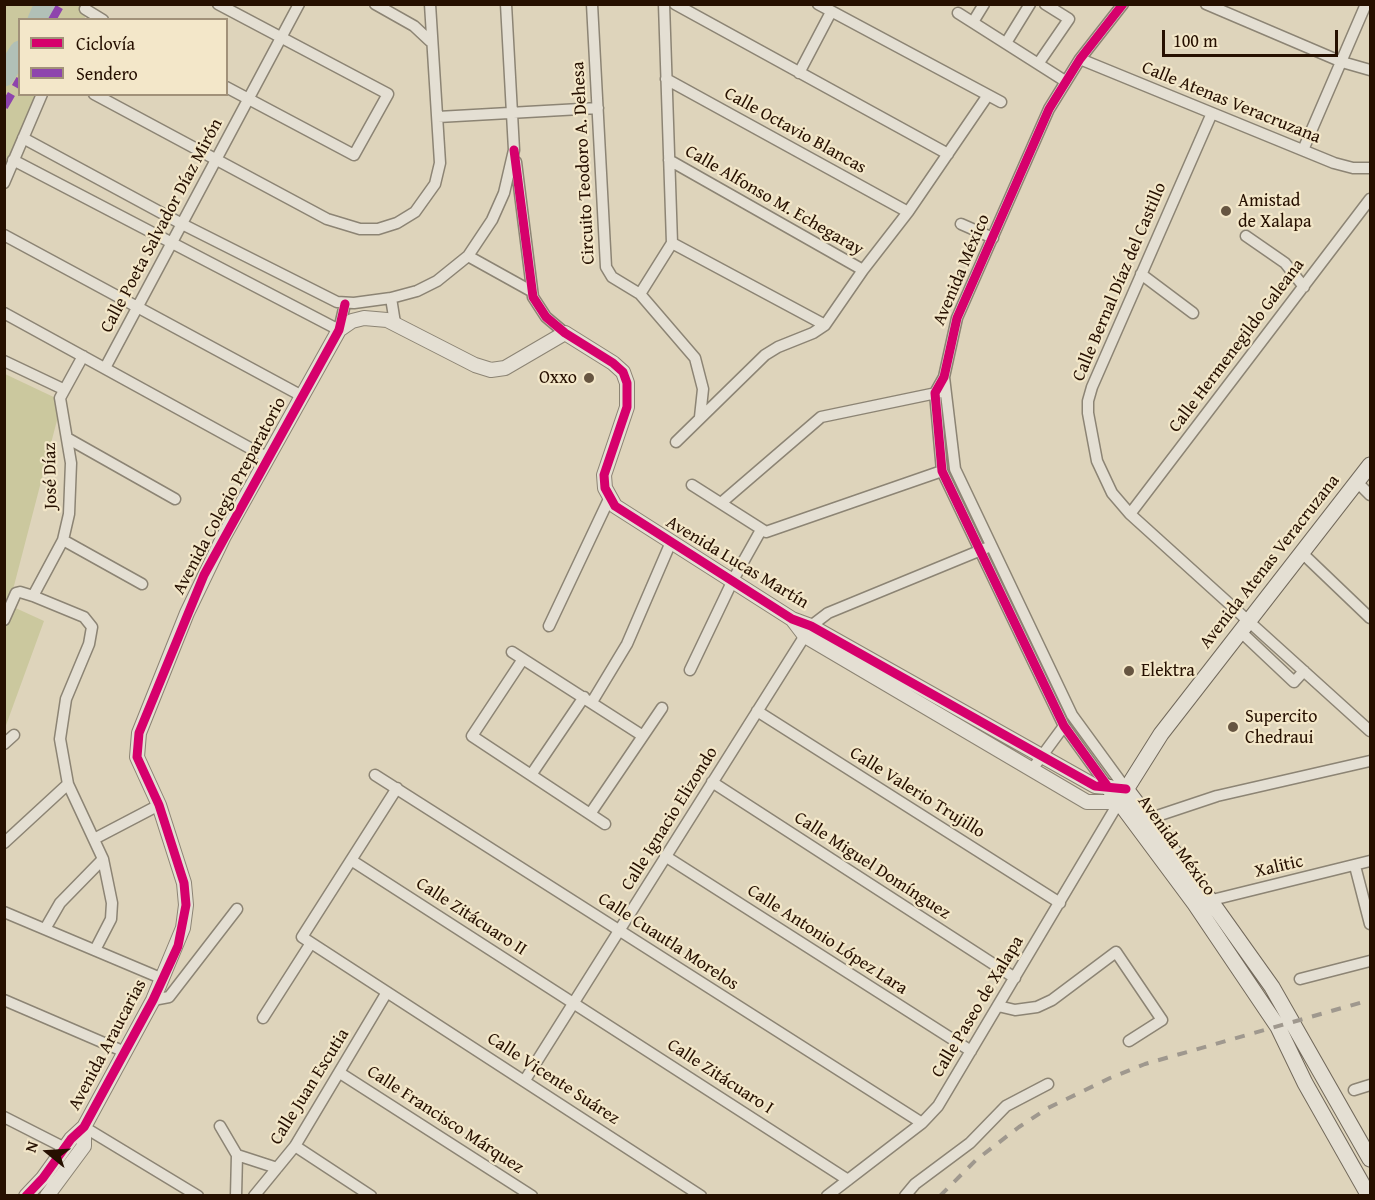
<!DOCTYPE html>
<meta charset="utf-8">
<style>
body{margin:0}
#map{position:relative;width:1375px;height:1200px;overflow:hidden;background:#ded4bb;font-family:"Gentium Book Plus",serif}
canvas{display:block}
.frame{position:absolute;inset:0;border:6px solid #261000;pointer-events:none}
.legend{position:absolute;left:18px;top:18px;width:210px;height:78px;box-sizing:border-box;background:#f3e7c9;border:2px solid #a19179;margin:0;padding:8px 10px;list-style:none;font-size:18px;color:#261000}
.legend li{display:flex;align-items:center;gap:12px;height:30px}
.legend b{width:30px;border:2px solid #a19179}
.north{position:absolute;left:18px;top:1122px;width:60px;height:60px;-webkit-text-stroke:4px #f3e7c9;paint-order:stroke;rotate:288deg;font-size:16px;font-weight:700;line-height:24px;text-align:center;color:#261000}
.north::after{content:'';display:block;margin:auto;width:21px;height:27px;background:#261000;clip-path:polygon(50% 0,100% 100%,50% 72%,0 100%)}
.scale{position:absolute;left:1162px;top:30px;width:176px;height:27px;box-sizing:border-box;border:3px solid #261000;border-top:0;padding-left:8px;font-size:18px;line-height:21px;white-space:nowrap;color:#261000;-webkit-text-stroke:4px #f3e7c9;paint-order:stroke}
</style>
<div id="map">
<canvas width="1375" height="1200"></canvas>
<div class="frame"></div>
<ul class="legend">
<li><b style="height:8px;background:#d6006c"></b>Ciclovía</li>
<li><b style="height:8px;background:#8e44ad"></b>Sendero</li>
</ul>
<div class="north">N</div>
<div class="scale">100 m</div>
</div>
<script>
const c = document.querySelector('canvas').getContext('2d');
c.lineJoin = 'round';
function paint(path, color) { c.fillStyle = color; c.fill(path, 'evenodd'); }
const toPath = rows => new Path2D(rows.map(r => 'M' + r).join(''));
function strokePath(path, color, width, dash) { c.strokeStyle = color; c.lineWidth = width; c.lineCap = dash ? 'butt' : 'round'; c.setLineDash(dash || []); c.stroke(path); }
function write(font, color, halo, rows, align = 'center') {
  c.font = font + ' "Gentium Book Plus",serif'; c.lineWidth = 4.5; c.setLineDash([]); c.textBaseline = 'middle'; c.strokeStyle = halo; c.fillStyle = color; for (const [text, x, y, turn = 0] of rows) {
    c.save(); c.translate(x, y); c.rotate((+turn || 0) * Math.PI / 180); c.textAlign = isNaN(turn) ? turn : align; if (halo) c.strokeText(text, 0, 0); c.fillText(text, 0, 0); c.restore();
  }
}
const green = toPath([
 [5,5,92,5,84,19,20,20,20,94,44,95,5,170],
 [5,374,62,401,9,605,44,621,5,728]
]);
const river = toPath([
 [38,20,45,4],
 [4,76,20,51]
]);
const minor = toPath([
 [218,4,388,94,354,155,226,87],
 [375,4,414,26,430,41],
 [592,4,606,267,612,277,640,294,695,358,703,389,700,417],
 [675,4,948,154],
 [818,4,1001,102],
 [1206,4,1342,62,1370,70],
 [85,9,103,20],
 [958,13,1065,81],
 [973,22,984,4],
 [1006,43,1030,4],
 [1080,59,1334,163,1353,168,1370,168],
 [1038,64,1069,19,1045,4],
 [799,73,831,12],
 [666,79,908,212],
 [94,94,327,219,360,229,378,229,397,223,415,212,435,184,440,163,430,4],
 [1212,113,1092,387,1088,401,1088,413,1097,461,1112,493,1130,514,1370,731],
 [438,117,598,108],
 [23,138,182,224,337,302,354,303,391,298,417,291,437,281,468,256,492,220,504,193,514,150,506,4],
 [1303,150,1366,4],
 [13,160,339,330,345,304],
 [669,160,863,270],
 [516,162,533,297,546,317,565,333],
 [4,183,42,94],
 [961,224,993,238],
 [4,235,302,396],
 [1246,236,1285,263,1304,287],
 [672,243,825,325],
 [468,256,531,291],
 [1141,274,1193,313],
 [640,294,672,243,664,4],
 [391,298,395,323],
 [4,313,268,458],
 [83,356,60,398,71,463,69,514,63,540,33,596,84,617,92,627,89,644,66,699,60,739,68,784,103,859,112,903,111,919,95,950],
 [4,361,63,389],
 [105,368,299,4],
 [944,377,955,469,1072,715,1126,789],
 [67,438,175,499],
 [676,442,765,355,778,347,813,333,825,325,863,270,908,212,988,95],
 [1357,482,1370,495],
 [692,485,766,532,942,471],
 [721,503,821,417,941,392],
 [1130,514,1370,199],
 [63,540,142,584],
 [1301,552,1370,618],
 [4,620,16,593,20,592,33,596],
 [549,626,609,499],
 [1241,632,1294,682,1304,671],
 [512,652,643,736],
 [523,659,472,736,605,824],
 [690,670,733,580,761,530],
 [592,702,627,644,671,542],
 [757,711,1060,903],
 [4,744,14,735],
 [1033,768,1064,726],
 [375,775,922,1123],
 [531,775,584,697],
 [712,782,1015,978],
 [1108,787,1064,726,942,471,935,393,944,377,957,318,1049,109,1080,59,1123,4],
 [397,788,302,937,701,1196],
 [590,814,662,708],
 [1145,820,1217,796,1370,761],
 [94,839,159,805],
 [4,843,68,784],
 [665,856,971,1051],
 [351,860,848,1180],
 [1355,866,1370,924],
 [1204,902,1370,861],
 [4,912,163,979],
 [45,929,60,903,103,859],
 [1300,979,1370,961],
 [4,1000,125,1052],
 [153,1000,169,997,237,909],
 [998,1006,1015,1010,1037,1007,1052,1000,1116,952,1162,1020,1129,1041],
 [263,1018,311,943],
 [340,1073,532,1196],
 [525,1080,811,626,828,613,991,546],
 [1354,1090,1370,1085],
 [4,1117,65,1148],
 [220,1126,237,1155,236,1196],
 [84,1127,198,1196],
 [295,1146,371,1196],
 [237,1155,277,1168],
 [254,1196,295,1146,387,992],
 [827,1196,922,1123,938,1106,1119,802],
 [905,1196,915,1184,970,1143,1006,1106,1048,1084]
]);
const tertiary = toPath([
 [792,619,805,636,1087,802,1119,802],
 [26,1196,43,1178,71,1139,84,1127,153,1000,183,928,186,905,184,883,159,805,137,757,139,733,187,613,224,536,339,330,352,321,364,318,387,320,475,365,491,370,505,368,565,333,613,363,623,372,627,383,627,407,604,475,605,488,615,506,792,619,811,626,1095,786,1118,788],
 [47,1196,84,1146,84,1127]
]);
const secondary = toPath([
 [1108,787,1195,904,1278,1027,1305,1083,1369,1196],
 [1126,789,1210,900,1272,987,1370,1159],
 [1122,796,1161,734,1370,465]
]);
const rail = toPath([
 [940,1196,976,1160,1019,1127,1048,1108,1110,1078,1145,1064,1370,1000]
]);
const quiet = toPath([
 [52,20,61,4],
 [4,107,20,79]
]);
const cycleway = toPath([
 [514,150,533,297,546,317,565,333,613,363,623,372,627,383,627,407,604,475,605,488,615,506,792,619,811,626,1095,786,1126,789],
 [1108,787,1064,726,942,471,935,393,944,377,957,318,1049,109,1080,59,1123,4],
 [26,1196,43,1178,71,1139,84,1127,153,1000,178,946,186,905,184,883,159,805,137,757,139,733,204,575,339,330,345,304]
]);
const markers = [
 [1226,211,6,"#665541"],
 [589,378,6,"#665541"],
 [1129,671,6,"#665541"],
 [1233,727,6,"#665541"]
];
const streetNames = [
 ["Calle Atenas Veracruzana",1231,103,22],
 ["Calle Octavio Blancas",795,131,29],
 ["Circuito Teodoro A. Dehesa",584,163,-93],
 ["Calle Alfonso M. Echegaray",774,201,30],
 ["Calle Poeta Salvador Díaz Mirón",162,226,-62],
 ["Avenida México",962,270,-67],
 ["Calle Bernal Díaz del Castillo",1120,282,-67],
 ["Calle Hermenegildo Galeana",1237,346,-53],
 ["José Díaz",51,476,-91],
 ["Avenida Colegio Preparatorio",230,496,-62],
 ["Avenida Atenas Veracruzana",1270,562,-52],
 ["Avenida Lucas Martín",737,563,31],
 ["Calle Valerio Trujillo",917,793,32],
 ["Calle Ignacio Elizondo",670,819,-58],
 ["Avenida México",1176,846,54],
 ["Calle Miguel Domínguez",872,866,33],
 ["Xalitic",1279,867,-13],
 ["Calle Zitácuaro II",471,917,33],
 ["Calle Antonio López Lara",827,940,33],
 ["Calle Cuautla Morelos",668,942,33],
 ["Calle Paseo de Xalapa",978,1007,-59],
 ["Avenida Araucarias",108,1045,-62],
 ["Calle Zitácuaro I",720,1077,33],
 ["Calle Vicente Suárez",553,1079,33],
 ["Calle Juan Escutia",310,1087,-58],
 ["Calle Francisco Márquez",445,1120,33]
];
const poiNames = [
 ["Amistad",1238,201],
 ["de Xalapa",1238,222],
 ["Oxxo",577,378,"right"],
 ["Elektra",1141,671],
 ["Supercito",1245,717],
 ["Chedraui",1245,738]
];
paint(green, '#cbc89e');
strokePath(river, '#b1c0b7', 21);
strokePath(minor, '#8c8474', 13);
strokePath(tertiary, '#8c8474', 16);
strokePath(secondary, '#72695b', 17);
strokePath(minor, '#e4dfd3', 10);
strokePath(tertiary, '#e4dfd3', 14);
strokePath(secondary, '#e4dfd3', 15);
strokePath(rail, '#9f988e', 4, [10, 10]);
strokePath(quiet, '#8e44ad', 8, [15, 8]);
strokePath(cycleway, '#d6006c', 9);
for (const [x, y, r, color] of markers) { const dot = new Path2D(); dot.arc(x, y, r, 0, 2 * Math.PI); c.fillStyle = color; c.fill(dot); strokePath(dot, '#f3e7c9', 2); }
write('18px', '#261000', '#f3e7c9', streetNames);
write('18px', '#261000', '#f3e7c9', poiNames, 'left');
</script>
